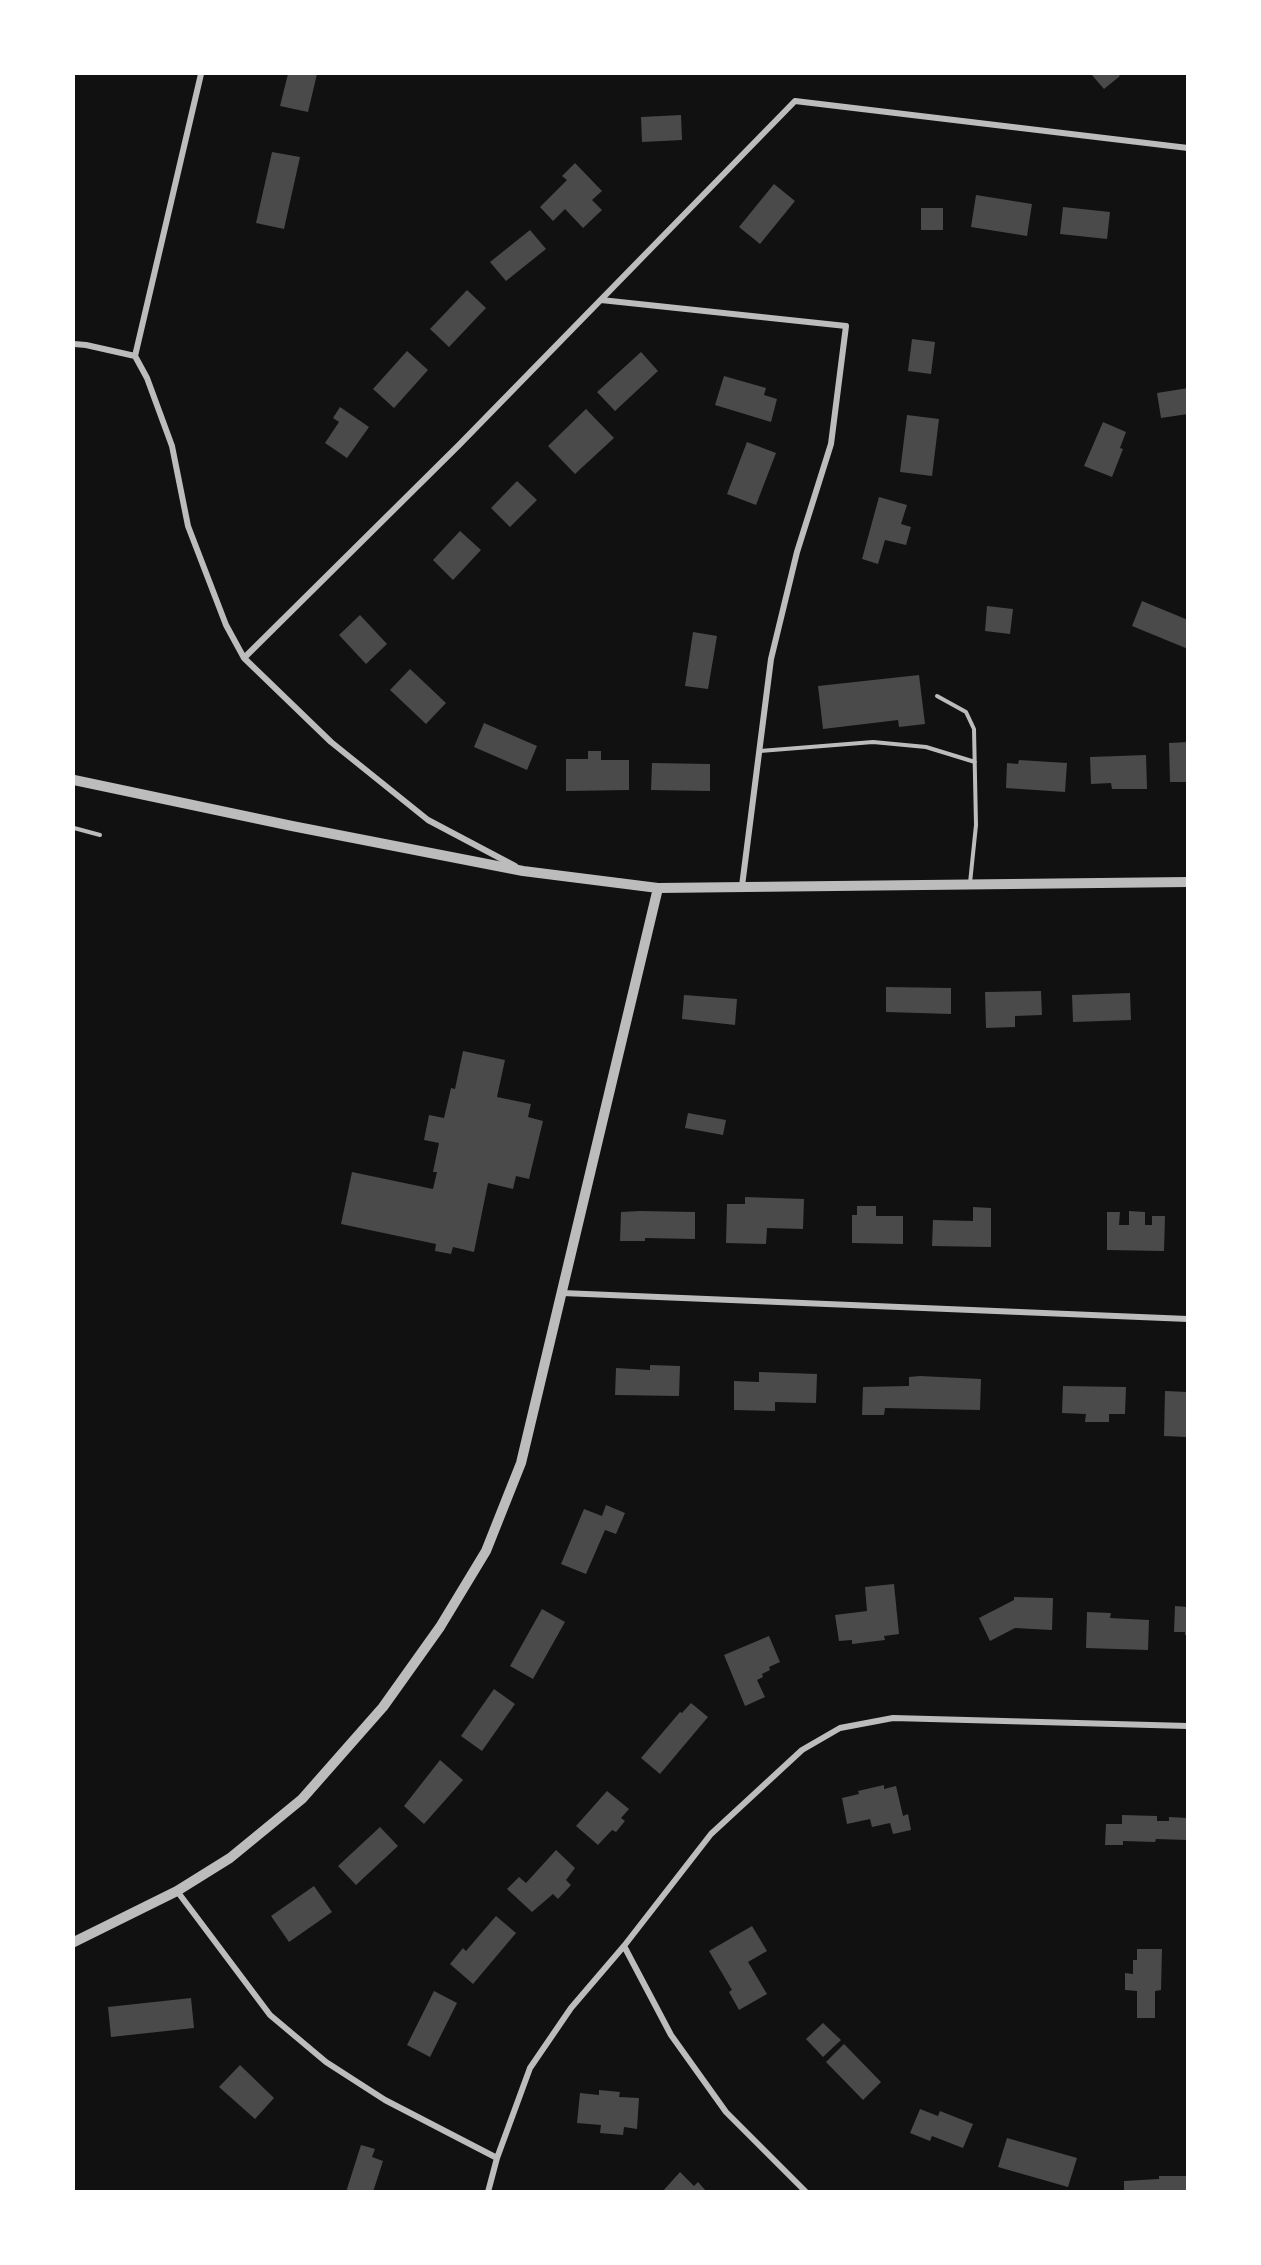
<!DOCTYPE html>
<style>
body{margin:0}
#map{position:relative;width:1261px;height:2265px;overflow:hidden;background:#111;font-family:Merriweather,serif}
canvas{display:block}
.frame{position:absolute;inset:0;border:75px solid #fff;pointer-events:none}
</style>
<div id="map">
<canvas width="1261" height="2265"></canvas>
<div class="frame"></div>
</div>
<script>
const c = document.querySelector('canvas').getContext('2d');
c.lineJoin = 'round';
function paint(path, color) { c.fillStyle = color; c.fill(path, 'evenodd'); }
const toPath = rows => new Path2D(rows.map(r => 'M' + r).join(''));
function strokePath(path, color, width, dash) { c.strokeStyle = color; c.lineWidth = width; c.lineCap = dash ? 'butt' : 'round'; c.setLineDash(dash || []); c.stroke(path); }
const building = toPath([
 [288,74,317,74,308,112,280,106],
 [1091,74,1118,74,1120,76,1104,89],
 [681,115,682,140,642,142,641,117],
 [272,152,300,157,284,229,256,223],
 [575,163,602,191,592,200,602,210,583,228,565,209,553,221,540,207,567,180,562,176],
 [774,184,795,201,760,244,739,227],
 [976,195,1032,204,1027,236,971,227],
 [1063,207,1110,212,1107,239,1060,234],
 [921,208,943,208,943,230,921,230],
 [530,230,546,249,506,281,490,262],
 [467,290,486,308,449,347,430,329],
 [912,339,935,342,931,374,908,371],
 [407,351,428,370,394,408,373,389],
 [641,352,658,371,615,411,597,392],
 [724,376,766,388,764,395,777,399,771,422,715,405],
 [1188,388,1188,414,1161,418,1157,393],
 [340,407,369,427,347,458,325,443,339,422,333,418],
 [586,409,614,438,575,474,548,446],
 [907,415,939,419,932,476,900,472],
 [1103,422,1126,432,1120,448,1123,449,1112,477,1084,466],
 [747,442,776,453,756,505,727,494],
 [517,481,537,500,510,527,491,508],
 [879,497,907,505,901,524,911,527,906,545,885,540,878,564,862,559],
 [460,531,481,550,453,580,433,560],
 [1142,601,1188,620,1188,649,1132,626],
 [987,606,1013,609,1010,634,985,631],
 [360,615,387,644,366,664,339,635],
 [693,632,717,636,708,689,685,686],
 [410,669,446,703,426,724,390,690],
 [919,675,925,724,899,727,898,720,823,729,818,686],
 [484,723,537,746,527,770,474,747],
 [1188,742,1188,782,1170,782,1169,743],
 [588,751,601,751,601,760,629,760,629,790,566,791,566,759,588,759],
 [1146,755,1147,789,1112,789,1111,783,1091,784,1090,757],
 [1019,760,1067,763,1065,792,1006,788,1007,763,1018,764],
 [652,763,710,764,710,791,651,790],
 [886,987,951,988,951,1014,886,1012],
 [1041,991,1042,1015,1015,1016,1015,1027,986,1028,985,992],
 [1130,993,1131,1020,1073,1022,1072,995],
 [684,995,737,999,735,1025,682,1019],
 [463,1051,505,1060,497,1097,531,1104,528,1117,543,1121,529,1179,516,1176,513,1189,488,1183,474,1252,453,1247,451,1254,435,1251,436,1244,341,1224,352,1172,433,1189,437,1172,433,1172,439,1143,424,1140,429,1115,444,1118,451,1088,455,1089],
 [688,1113,726,1120,723,1135,685,1128],
 [745,1197,804,1199,803,1229,767,1228,766,1244,726,1243,727,1204,745,1204],
 [857,1206,876,1206,876,1216,903,1216,903,1244,852,1243,852,1215,857,1215],
 [973,1207,991,1208,991,1247,932,1246,933,1220,973,1221],
 [640,1211,695,1212,695,1239,645,1238,645,1241,620,1241,621,1212],
 [1129,1211,1145,1212,1145,1225,1152,1225,1152,1216,1165,1216,1164,1251,1107,1250,1107,1212,1120,1212,1119,1225,1129,1225],
 [650,1365,680,1366,679,1396,615,1395,616,1368,650,1370],
 [759,1372,817,1374,816,1403,775,1402,775,1411,734,1410,734,1381,759,1382],
 [920,1376,981,1379,980,1410,885,1408,884,1415,862,1415,863,1387,909,1386,909,1377],
 [1063,1386,1126,1387,1125,1414,1109,1414,1109,1422,1085,1422,1086,1414,1062,1413],
 [1165,1391,1188,1392,1187,1437,1164,1436],
 [606,1505,625,1513,616,1534,605,1530,586,1574,561,1564,584,1509,602,1516],
 [894,1584,899,1634,884,1636,885,1640,852,1644,852,1640,839,1641,835,1615,867,1611,865,1587],
 [1014,1597,1053,1598,1052,1630,1015,1628,990,1641,979,1618,1014,1600],
 [1175,1606,1188,1607,1188,1635,1185,1635,1185,1632,1174,1632],
 [542,1609,565,1622,533,1679,510,1666],
 [1087,1612,1111,1613,1110,1618,1149,1620,1148,1650,1086,1648],
 [769,1636,780,1662,769,1667,770,1670,762,1674,763,1677,757,1680,765,1697,745,1706,724,1655],
 [494,1689,515,1704,482,1751,461,1736],
 [691,1703,708,1717,660,1774,641,1758,680,1712,682,1713],
 [440,1760,463,1780,424,1824,404,1806],
 [884,1785,884,1789,896,1786,903,1816,908,1814,911,1830,893,1834,890,1823,872,1827,870,1819,847,1824,842,1798,859,1794,858,1791],
 [607,1791,629,1809,621,1818,625,1821,616,1832,612,1830,598,1845,576,1826],
 [1122,1815,1157,1816,1157,1821,1169,1821,1169,1817,1188,1818,1188,1840,1156,1839,1155,1842,1123,1841,1123,1845,1105,1845,1106,1824,1122,1824],
 [380,1827,398,1846,356,1885,338,1866],
 [556,1850,575,1868,566,1880,571,1885,558,1899,553,1894,532,1912,507,1889,519,1877,526,1883],
 [314,1886,332,1912,289,1942,271,1916],
 [496,1916,516,1933,473,1984,450,1964,463,1948,466,1951],
 [752,1926,767,1951,748,1962,767,1994,739,2010,729,1992,732,1990,709,1951],
 [1137,1949,1162,1949,1161,1990,1155,1991,1155,2018,1137,2018,1137,1991,1125,1990,1125,1973,1133,1974,1133,1960,1137,1960],
 [434,1991,457,2003,430,2057,407,2045],
 [191,1998,194,2028,111,2037,108,2007],
 [823,2023,841,2040,823,2057,806,2039],
 [844,2044,881,2082,863,2100,826,2062],
 [240,2065,274,2098,255,2119,219,2087],
 [599,2090,620,2092,619,2097,639,2098,637,2129,624,2127,623,2135,600,2133,601,2125,577,2123,580,2093,599,2095],
 [920,2109,938,2116,940,2111,973,2124,963,2148,932,2136,930,2141,910,2133],
 [1007,2138,1077,2158,1068,2187,998,2167],
 [361,2145,375,2149,372,2157,383,2161,373,2192,346,2192],
 [680,2172,694,2186,698,2182,707,2192,662,2192],
 [1159,2176,1188,2176,1188,2192,1124,2192,1124,2181,1159,2179]
]);
const service = toPath([
 [937,696,966,712,974,729,976,825,970,883],
 [760,751,873,742,926,747,975,762],
 [74,828,100,835]
]);
const minor = toPath([
 [201,74,135,356,147,378,172,446,188,526,226,625,244,658,331,742,428,820,515,866],
 [601,300,846,326,831,444,797,552,771,659,742,886],
 [74,344,86,345,135,356],
 [244,658,459,445,795,101,1188,148],
 [562,1293,1188,1319],
 [177,1891,270,2015,326,2062,385,2100,497,2158],
 [624,1946,671,2035,726,2112,806,2192],
 [488,2192,497,2158,530,2068,571,2008,624,1946,711,1834,802,1750,840,1728,893,1718,1188,1726]
]);
const tertiary = toPath([
 [74,780,292,826,523,871,658,888,1188,882],
 [74,1942,177,1891,230,1858,302,1799,383,1707,440,1627,486,1551,521,1463,658,888]
]);
paint(building, '#4a4a4a');
strokePath(service, '#bcbcbc', 4);
strokePath(minor, '#bcbcbc', 6);
strokePath(tertiary, '#bcbcbc', 10);
</script>
